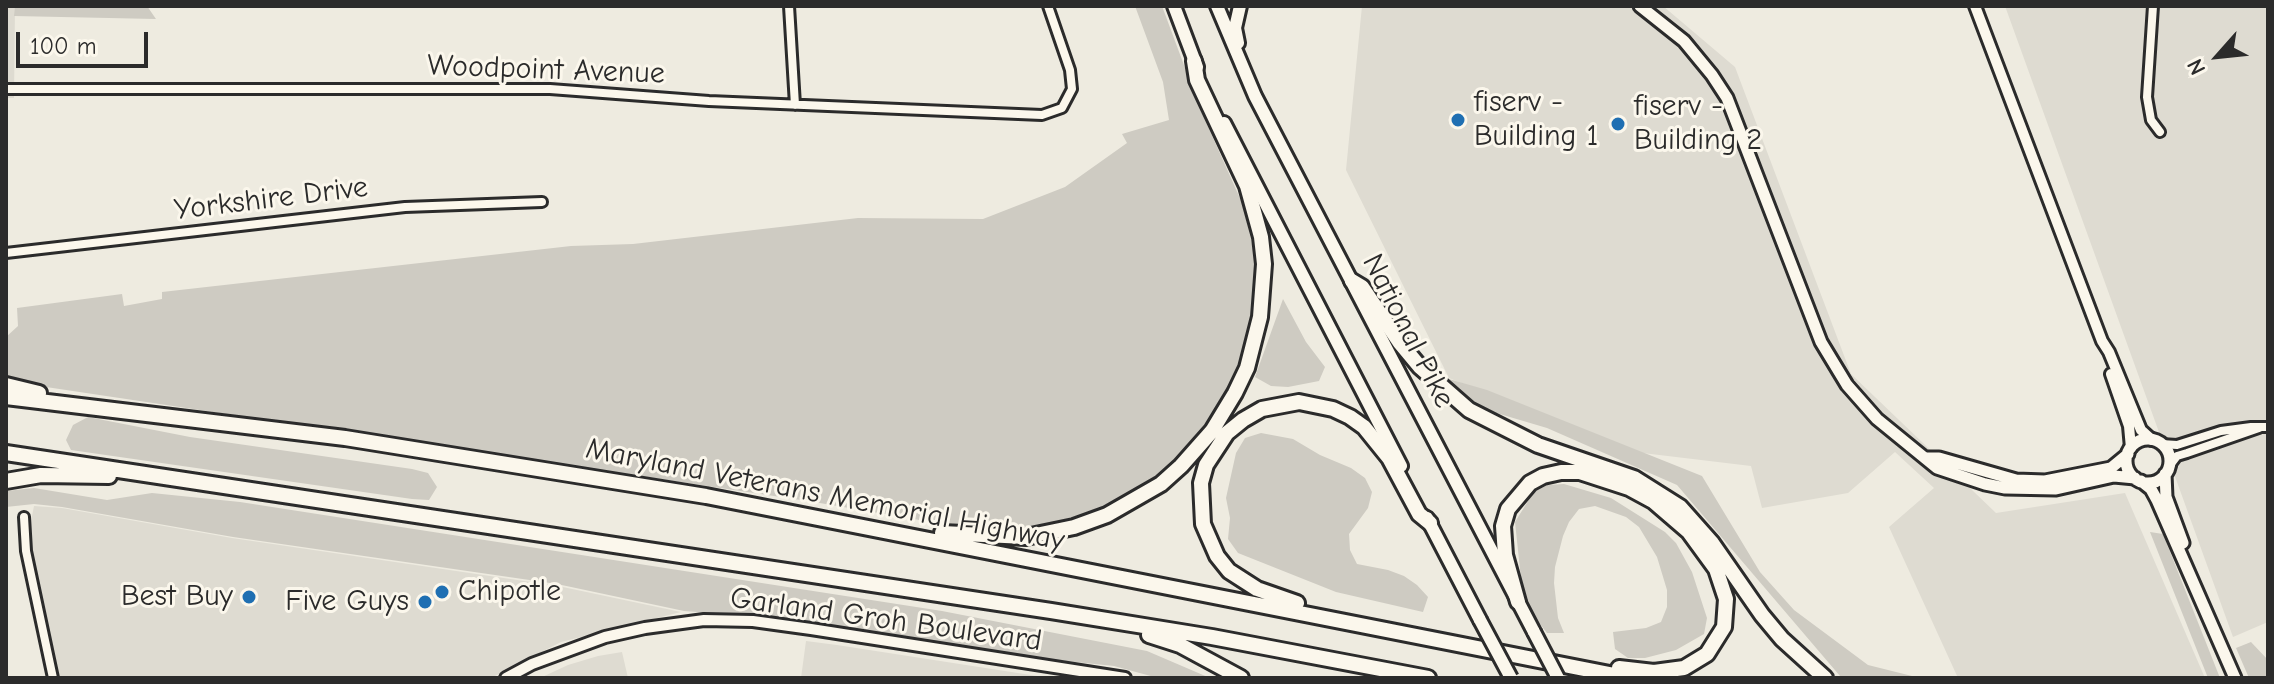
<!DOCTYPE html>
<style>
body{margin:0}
#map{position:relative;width:2274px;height:684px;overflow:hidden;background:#eeebe0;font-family:"Comic Neue",sans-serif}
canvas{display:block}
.frame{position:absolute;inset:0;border:8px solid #2b2b2b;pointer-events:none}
.north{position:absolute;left:2178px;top:16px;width:80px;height:80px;-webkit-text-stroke:6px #fbf7ec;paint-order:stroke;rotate:243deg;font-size:22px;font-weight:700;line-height:32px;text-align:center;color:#2b2b2b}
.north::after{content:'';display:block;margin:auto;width:28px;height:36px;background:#2b2b2b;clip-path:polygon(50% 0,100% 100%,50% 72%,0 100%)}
.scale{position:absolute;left:16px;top:32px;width:132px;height:36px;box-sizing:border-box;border:4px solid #2b2b2b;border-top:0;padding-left:10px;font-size:24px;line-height:28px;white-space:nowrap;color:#2b2b2b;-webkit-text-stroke:6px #fbf7ec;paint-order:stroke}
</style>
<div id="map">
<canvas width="2274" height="684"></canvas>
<div class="frame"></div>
<div class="north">N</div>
<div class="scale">100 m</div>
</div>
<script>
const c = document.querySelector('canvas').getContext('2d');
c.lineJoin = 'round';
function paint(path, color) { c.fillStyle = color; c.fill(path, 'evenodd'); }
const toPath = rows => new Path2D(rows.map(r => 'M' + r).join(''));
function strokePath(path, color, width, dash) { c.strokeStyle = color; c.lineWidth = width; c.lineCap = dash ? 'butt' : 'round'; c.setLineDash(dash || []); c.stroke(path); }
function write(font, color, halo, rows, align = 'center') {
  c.font = font + ' "Comic Neue",sans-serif'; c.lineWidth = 6; c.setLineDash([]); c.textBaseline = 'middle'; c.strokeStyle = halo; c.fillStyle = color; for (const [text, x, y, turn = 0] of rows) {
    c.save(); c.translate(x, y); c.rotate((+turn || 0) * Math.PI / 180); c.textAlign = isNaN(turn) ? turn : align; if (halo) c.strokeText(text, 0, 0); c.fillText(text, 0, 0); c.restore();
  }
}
const built = toPath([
 [6,6,15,6,14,98,6,98],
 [1362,6,1663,6,1735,67,1851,374,1996,513,2125,493,2205,678,1958,678,1889,527,1934,488,1895,452,1848,493,1762,508,1751,466,1626,451,1449,378,1346,170],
 [2005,6,2268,6,2268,622,2233,637],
 [34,506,62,508,232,538,558,586,681,612,561,642,491,678,60,678,28,536],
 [806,641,837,645,1050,678,801,678],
 [622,652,628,678,540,678,568,665,598,656]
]);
const green = toPath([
 [15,6,147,6,156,19,14,16],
 [1135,6,1162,6,1201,111,1243,205,1257,266,1253,319,1236,378,1200,436,1156,479,1092,515,1035,530,978,530,814,502,6,381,6,337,18,326,17,308,122,294,124,306,162,299,162,292,571,246,633,244,858,218,983,219,1065,187,1127,143,1122,134,1169,120,1163,82],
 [1283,299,1306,342,1325,367,1319,381,1288,387,1271,386,1255,377],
 [1442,377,1487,390,1702,476,1760,572,1794,610,1868,665,1920,678,1844,678,1840,676,1677,485,1547,428,1466,404],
 [88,417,190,437,412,469,428,473,437,487,429,500,412,499,71,450,66,440,73,425],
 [1261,433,1293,439,1320,455,1351,468,1365,478,1372,492,1368,508,1349,534,1350,550,1357,564,1388,570,1404,576,1417,585,1428,597,1423,612,1336,592,1238,553,1228,539,1230,518,1226,498,1236,453,1245,438],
 [1564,484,1611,498,1665,532,1676,543,1692,572,1707,618,1704,634,1676,650,1645,658,1628,658,1615,649,1613,632,1646,628,1661,622,1667,607,1667,590,1657,557,1639,527,1626,517,1595,506,1579,509,1569,522,1563,536,1555,567,1554,583,1558,618,1564,633,1547,633,1536,619,1522,588,1515,522,1533,493,1547,485],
 [34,488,107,500,152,493,240,502,942,611,1147,651,1210,678,1158,678,1114,666,1027,657,736,615,684,611,557,584,233,537,62,507,34,504,6,507,6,491],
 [2150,532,2163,534,2220,678,2208,678],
 [2251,642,2268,660,2268,678,2249,678,2236,648]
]);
const minor = toPath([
 [789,6,795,105],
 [2153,6,2147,97,2151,120,2160,132],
 [6,89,550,89,709,101,1042,115,1062,108,1072,89,1070,70,1048,6],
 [6,253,405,207,542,202],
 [2161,444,2177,445,2221,431,2251,427,2268,427],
 [2170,465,2177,456,2187,453,2259,428],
 [24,517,26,551,53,678]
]);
const tertiary = toPath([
 [1975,6,2102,341,2109,352,2141,430,2152,440],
 [2111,374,2129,426,2131,448],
 [506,678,532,664,605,637,645,628,704,620,753,621,811,629,1125,678]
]);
const secondary = toPath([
 [1640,6,1684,41,1712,75,1727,98,1821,342,1847,385,1877,419,1937,468,1985,484,2005,488,2056,489,2114,476,2135,478],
 '2126 461a22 22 0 1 1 44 0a22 22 0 1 1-44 0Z',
 [1927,458,1939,458,2016,480,2045,481,2111,468,2128,454],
 [2165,474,2166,497,2183,543],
 [2141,481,2151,489,2157,500,2235,678]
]);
const primary = toPath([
 [1174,6,1197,67],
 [1217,6,1255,96,1534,632],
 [1238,43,1235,28,1240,6],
 [1224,123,1401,466],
 [1427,518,1480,620]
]);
const motorway = toPath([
 [1352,281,1362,287,1400,343,1420,367,1469,410,1538,445,1634,478,1680,507,1712,543,1762,615,1782,639,1825,678],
 [6,385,39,393],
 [6,397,345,438,706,496,1630,678],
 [6,453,1051,611,1212,637,1428,678],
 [6,481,41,475,109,476],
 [942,533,1026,537,1074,527,1107,515,1161,484,1181,466,1212,431,1235,393,1247,368,1260,317,1264,264,1261,237,1247,186,1197,80,1194,61],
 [1518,602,1505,555,1503,526,1508,509,1530,483,1543,476,1561,472,1580,472,1629,488,1653,501,1689,532,1716,569,1726,599,1724,627,1707,654,1684,668,1654,672,1619,668],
 [1297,603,1257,589,1229,571,1217,556,1203,524,1201,483,1206,465,1227,433,1243,420,1262,409,1299,402,1333,409,1350,417,1364,427,1389,458,1419,514,1430,523],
 [1149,635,1180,645,1241,678]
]);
const primaryBridge = toPath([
 [1480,620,1511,678],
 [1534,632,1558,678]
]);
const markers = [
 [1458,120,8,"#1f6fb2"],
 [1618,124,8,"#1f6fb2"],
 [442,592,8,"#1f6fb2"],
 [249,597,8,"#1f6fb2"],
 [425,602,8,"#1f6fb2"]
];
const streetNames = [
 ["Woodpoint Avenue",546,70,2],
 ["Yorkshire Drive",271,199,-7],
 ["National Pike",1408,331,63],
 ["Maryland Veterans Memorial Highway",825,495,11],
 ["Garland Groh Boulevard",886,620,8]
];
const poiNames = [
 ["fiserv -",1474,103],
 ["Building 1",1474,137],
 ["fiserv -",1634,107],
 ["Building 2",1634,141],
 ["Chipotle",458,592],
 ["Best Buy",233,597,"right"],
 ["Five Guys",409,602,"right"]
];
paint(built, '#dedbd1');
paint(green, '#cecbc2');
strokePath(minor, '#2b2b2b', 14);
strokePath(tertiary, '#2b2b2b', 16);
strokePath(secondary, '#2b2b2b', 17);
strokePath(primary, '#2b2b2b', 18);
strokePath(motorway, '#2b2b2b', 20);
strokePath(minor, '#fbf7ec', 8);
strokePath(tertiary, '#fbf7ec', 10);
strokePath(secondary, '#fbf7ec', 11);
strokePath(primary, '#fbf7ec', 12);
strokePath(motorway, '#fbf7ec', 14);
strokePath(primaryBridge, '#2b2b2b', 18, []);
strokePath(primaryBridge, '#fbf7ec', 12);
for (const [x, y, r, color] of markers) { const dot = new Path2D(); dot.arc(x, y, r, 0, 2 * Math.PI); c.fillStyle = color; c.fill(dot); strokePath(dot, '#fbf7ec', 3); }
write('30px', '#2b2b2b', '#fbf7ec', streetNames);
write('30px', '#2b2b2b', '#fbf7ec', poiNames, 'left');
</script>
